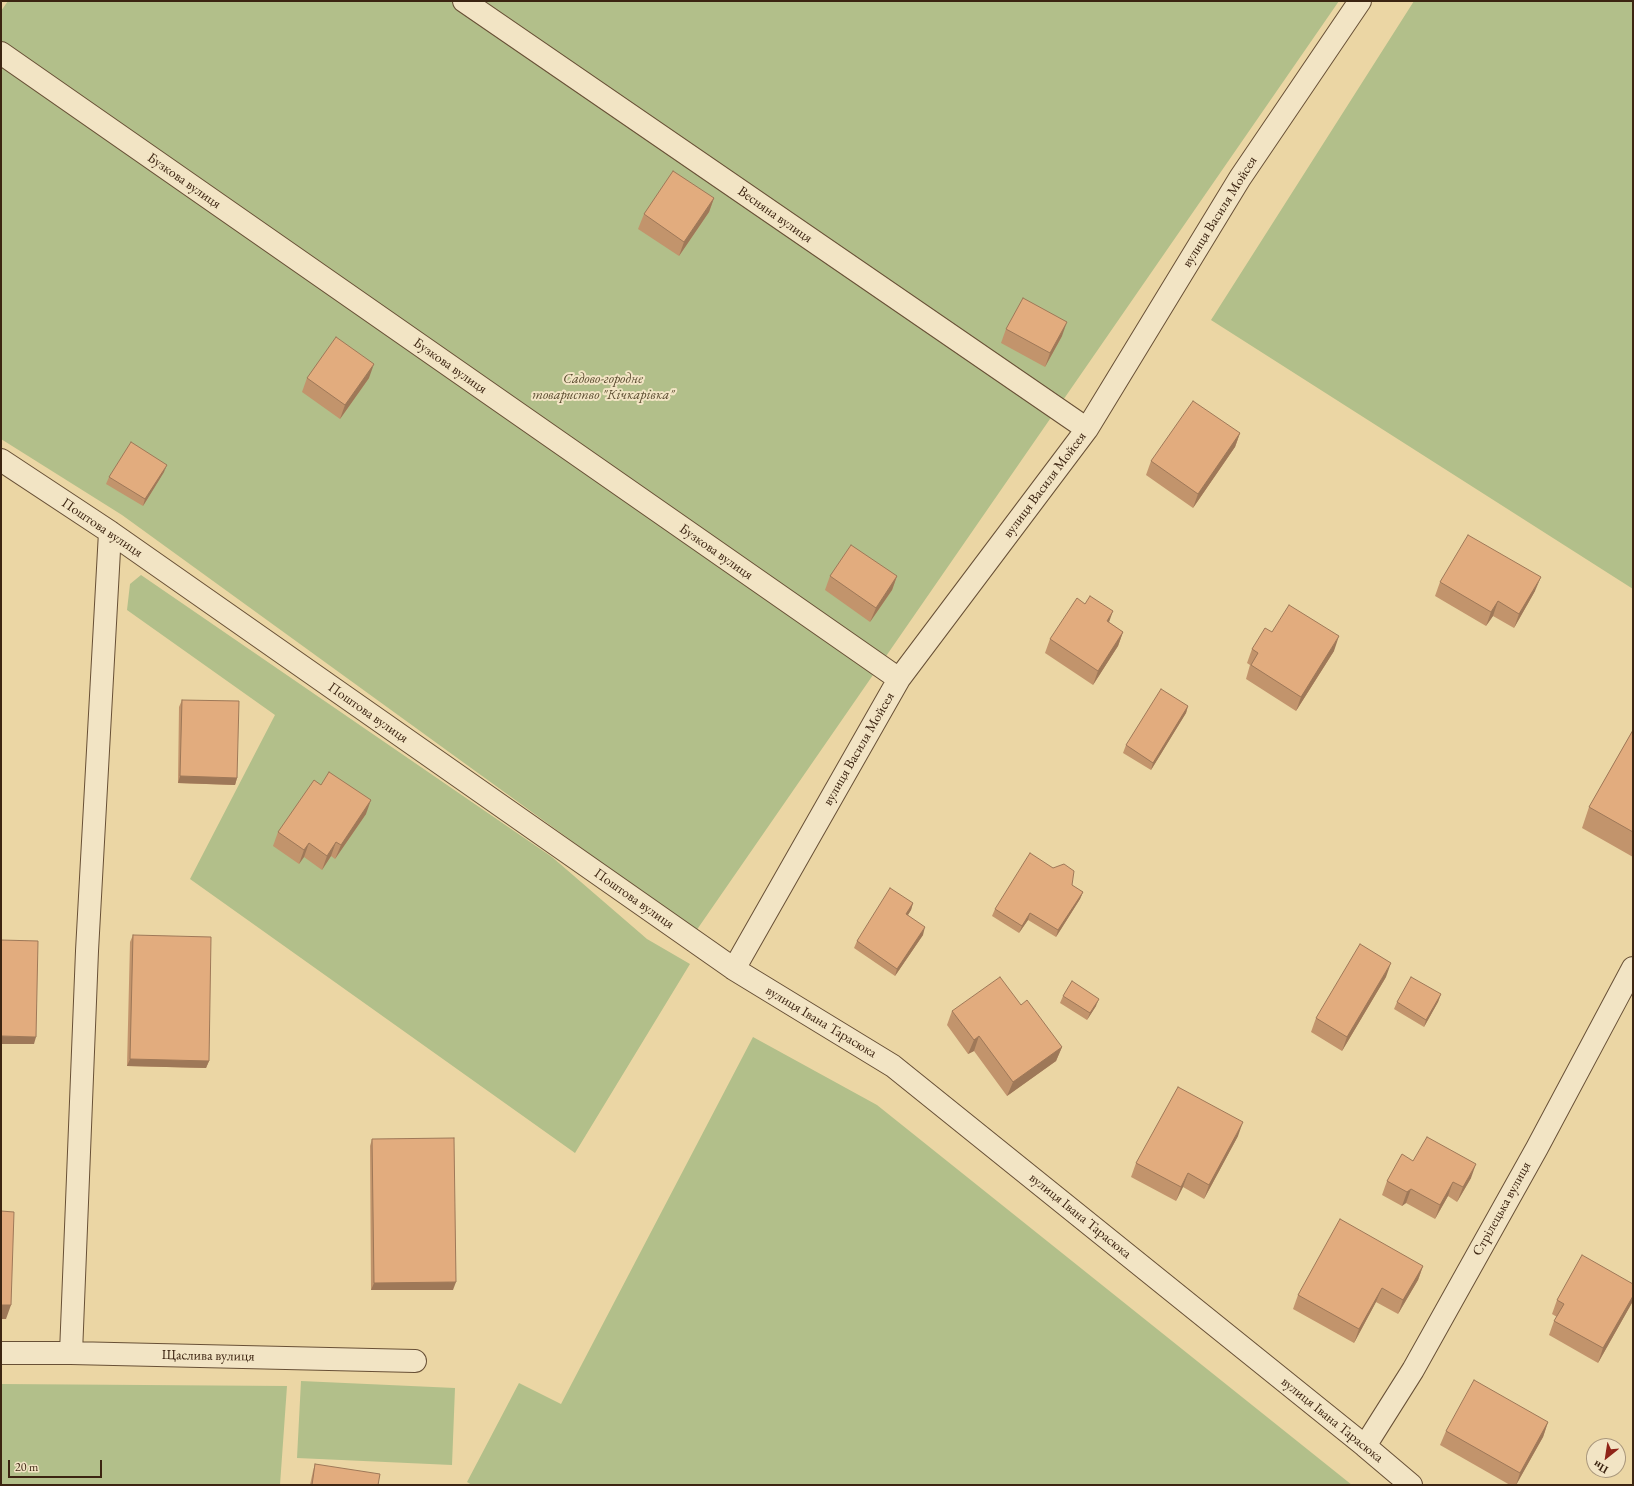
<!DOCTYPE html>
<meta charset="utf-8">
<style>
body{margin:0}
#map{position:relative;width:1634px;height:1486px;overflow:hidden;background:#ebd6a4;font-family:"EB Garamond",serif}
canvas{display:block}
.frame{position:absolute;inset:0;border:2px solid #3c2411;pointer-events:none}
.north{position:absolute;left:1586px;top:1438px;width:40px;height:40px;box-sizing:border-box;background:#f2e4c4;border:1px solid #a9977c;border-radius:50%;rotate:210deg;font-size:11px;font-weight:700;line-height:16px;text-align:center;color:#3c2411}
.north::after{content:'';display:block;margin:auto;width:14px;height:18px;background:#8f2418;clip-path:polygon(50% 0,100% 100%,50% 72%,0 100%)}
.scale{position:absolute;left:8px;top:1460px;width:94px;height:18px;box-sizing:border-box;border:2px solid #3c2411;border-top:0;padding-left:5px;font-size:12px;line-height:14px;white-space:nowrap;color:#3c2411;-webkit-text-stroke:3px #f2e4c4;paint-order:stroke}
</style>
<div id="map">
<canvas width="1634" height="1486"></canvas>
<div class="frame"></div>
<div class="north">Пн</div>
<div class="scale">20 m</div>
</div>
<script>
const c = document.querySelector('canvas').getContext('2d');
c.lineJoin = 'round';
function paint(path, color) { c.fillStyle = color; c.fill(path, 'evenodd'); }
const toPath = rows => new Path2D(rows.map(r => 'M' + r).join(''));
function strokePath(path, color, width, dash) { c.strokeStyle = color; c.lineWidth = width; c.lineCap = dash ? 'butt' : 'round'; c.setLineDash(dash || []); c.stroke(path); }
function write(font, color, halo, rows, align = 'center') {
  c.font = font + ' "EB Garamond",serif'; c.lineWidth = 4; c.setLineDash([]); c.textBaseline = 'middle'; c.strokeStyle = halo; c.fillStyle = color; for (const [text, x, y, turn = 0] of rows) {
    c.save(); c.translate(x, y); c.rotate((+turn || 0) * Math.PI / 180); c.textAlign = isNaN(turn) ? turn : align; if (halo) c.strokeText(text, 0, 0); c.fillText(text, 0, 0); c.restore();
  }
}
const green = toPath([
 [8,1,1339,1,696,931,122,515,1,439,1,11],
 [1414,1,1633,1,1633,589,1211,320],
 [141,575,552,857,647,939,690,964,575,1153,190,879,275,715,127,610,130,584],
 [753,1037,877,1105,1352,1485,472,1485,467,1482,519,1383,561,1404],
 [301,1381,455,1388,452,1465,297,1458],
 [1,1384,287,1386,280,1485,1,1485]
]);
const minor = toPath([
 [464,1,1087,429],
 [1,53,899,679],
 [1,460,110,532,734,969,893,1066,1365,1446,1411,1485],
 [734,969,899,679,1087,429,1240,178,1360,1],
 [1,1353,71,1353,415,1361],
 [71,1353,87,951,110,532],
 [1365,1446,1413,1370,1537,1148,1633,968]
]);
const wall = toPath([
 [714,198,709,212,679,256,638,229,644,214],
 [1006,329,1062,336,1045,367,1001,343],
 [307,378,369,378,340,419,302,392],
 [1240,433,1235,447,1193,508,1146,475,1151,461],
 [164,472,143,506,106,484,109,477],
 [830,576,897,576,892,590,870,622,825,590],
 [1440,582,1535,591,1514,628,1493,616,1486,626,1435,596],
 [1109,622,1123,632,1118,646,1093,685,1045,653,1050,639],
 [1272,632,1334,651,1296,711,1246,679,1250,665,1247,663,1252,649],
 [182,700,237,778,235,785,178,783,179,707],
 [1188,706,1186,713,1151,770,1123,753,1126,745],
 [1633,730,1633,857,1582,828,1589,807],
 [321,785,366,814,335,859,331,856,322,870,304,857,299,864,273,846,278,832],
 [1072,885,1083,892,1080,899,1056,937,1028,920,1019,933,992,916,995,909],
 [913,903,911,910,908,915,923,935,895,976,854,948,857,941],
 [133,935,209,1061,206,1068,127,1066,130,942],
 [1386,977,1342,1051,1311,1032,1316,1018],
 [1441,994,1438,1002,1424,1027,1394,1009,1397,1002],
 [1063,996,1096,1006,1087,1020,1060,1003],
 [1021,1005,1062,1047,1056,1061,1007,1096,974,1051,968,1054,947,1025,952,1011],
 [1238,1136,1204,1199,1183,1187,1176,1201,1131,1177,1136,1163],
 [372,1139,453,1290,371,1290,370,1146],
 [1413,1161,1471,1178,1457,1202,1448,1196,1435,1219,1406,1203,1402,1206,1382,1195,1387,1181],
 [1423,1266,1418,1280,1398,1314,1376,1302,1354,1343,1293,1309,1298,1295],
 [1557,1300,1633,1301,1598,1363,1549,1335,1554,1321,1557,1317,1552,1314],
 [1548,1422,1543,1437,1516,1485,1510,1485,1440,1445,1446,1431],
 [315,1464,378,1485,310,1485,313,1471]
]);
const shadedWall = toPath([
 [714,198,709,212,679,256,684,242],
 [1067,322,1062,336,1045,367,1050,353],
 [374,364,369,378,340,419,345,405],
 [1240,433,1235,447,1193,508,1198,494],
 [167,465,164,472,143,506,145,499],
 [897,576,892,590,870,622,876,608],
 [1541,577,1535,591,1514,628,1519,614],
 [1498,601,1493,616,1486,626,1491,612],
 [1113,611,1108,625,1107,621],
 [1123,632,1118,646,1093,685,1098,671],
 [1339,636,1334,651,1296,711,1301,697],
 [1188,706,1186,713,1151,770,1153,763],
 [180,776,237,778,235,785,178,783],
 [371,800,366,814,335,859,341,845],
 [336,842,331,856,322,870,327,856],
 [309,843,304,857,299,864,304,850],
 [1083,892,1080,899,1056,937,1058,930],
 [913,903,911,910,904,921,906,914],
 [1030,913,1028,920,1019,933,1022,926],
 [925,927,923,935,895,976,897,969],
 [1391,963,1386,977,1342,1051,1347,1037],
 [1441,994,1438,1002,1424,1027,1426,1020],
 [1099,999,1096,1006,1087,1020,1090,1013],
 [1,1036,36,1037,34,1044,1,1044],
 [979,1036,974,1051,968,1054,974,1040],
 [1062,1047,1056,1061,1007,1096,1013,1082],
 [130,1059,209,1061,206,1068,127,1066],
 [1243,1122,1238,1136,1204,1199,1209,1185],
 [1476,1164,1471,1178,1457,1202,1463,1187],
 [1188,1173,1183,1187,1176,1201,1181,1187],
 [1453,1182,1448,1196,1435,1219,1440,1205],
 [1411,1189,1406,1203,1402,1206,1407,1192],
 [1423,1266,1418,1280,1398,1314,1403,1300],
 [456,1282,453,1290,371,1290,374,1283],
 [1382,1288,1376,1302,1354,1343,1359,1329],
 [1633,1296,1633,1301,1598,1363,1603,1348],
 [1,1305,11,1305,6,1319,1,1319],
 [1548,1422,1543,1437,1516,1485,1520,1473]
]);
const building = toPath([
 [673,171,714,198,684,242,644,214,673,171],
 [1023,298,1067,322,1050,353,1006,329,1023,298],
 [336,337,374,364,345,405,307,378,336,337],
 [1193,401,1240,433,1198,494,1151,461,1193,401],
 [131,442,167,465,145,499,109,477,131,442],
 [1468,535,1541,577,1519,614,1498,601,1491,612,1440,582,1468,535],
 [851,545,897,576,876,608,830,576,851,545],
 [1090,596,1113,611,1107,621,1123,632,1098,671,1050,639,1077,598,1085,604,1090,596],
 [1289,605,1339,636,1301,697,1251,665,1258,653,1252,649,1265,628,1272,632,1289,605],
 [1161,689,1188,706,1153,763,1126,745,1161,689],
 [182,700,239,701,237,778,180,776,182,700],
 [1633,730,1633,832,1589,807,1633,730],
 [329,772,371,800,341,845,336,842,327,856,309,843,304,850,278,832,314,780,321,785,329,772],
 [1030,853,1053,868,1064,864,1074,871,1072,885,1083,892,1058,930,1030,913,1022,926,995,909,1030,853],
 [890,888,913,903,906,914,925,927,897,969,857,941,890,888],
 [133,935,211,937,209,1061,130,1059,133,935],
 [1,940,38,941,36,1037,1,1036,1,940],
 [1360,944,1391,963,1347,1037,1316,1018,1360,944],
 [1000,977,1021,1005,1027,1000,1062,1047,1013,1082,979,1036,974,1040,952,1011,1000,977],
 [1411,977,1441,994,1426,1020,1397,1002,1411,977],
 [1072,981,1099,999,1090,1013,1063,996,1072,981],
 [1178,1087,1243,1122,1209,1185,1188,1173,1181,1187,1136,1163,1178,1087],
 [1427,1137,1476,1164,1463,1187,1453,1182,1440,1205,1411,1189,1407,1192,1387,1181,1402,1154,1413,1161,1427,1137],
 [454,1138,456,1282,374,1283,372,1139,454,1138],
 [1,1211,14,1212,11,1305,1,1305,1,1211],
 [1340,1219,1423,1266,1403,1300,1382,1288,1359,1329,1298,1295,1340,1219],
 [1582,1255,1633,1284,1633,1296,1603,1348,1554,1321,1564,1304,1557,1300,1582,1255],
 [1474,1380,1548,1422,1520,1473,1446,1431,1474,1380],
 [315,1464,380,1474,378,1485,312,1485,315,1464]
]);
const streetNames = [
 ["Бузкова вулиця",184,181,35],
 ["вулиця Василя Мойсея",1220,212,-58],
 ["Весняна вулиця",775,215,35],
 ["Бузкова вулиця",450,366,35],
 ["вулиця Василя Мойсея",1045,485,-53],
 ["Поштова вулиця",102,528,34],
 ["Бузкова вулиця",716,552,35],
 ["Поштова вулиця",368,713,35],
 ["вулиця Василя Мойсея",859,749,-60],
 ["Поштова вулиця",634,899,35],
 ["вулиця Івана Тарасюка",821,1022,31],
 ["Стрілецька вулиця",1502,1209,-61],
 ["вулиця Івана Тарасюка",1080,1216,39],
 ["Щаслива вулиця",208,1356,1],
 ["вулиця Івана Тарасюка",1332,1420,39]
];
const parkNames = [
 ["Садово-городне",603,379],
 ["товариство \"Кічкарівка\"",603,395]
];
paint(green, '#b2bf8a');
strokePath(minor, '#685036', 24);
strokePath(minor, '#f2e4c4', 22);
paint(wall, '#c2946c');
paint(shadedWall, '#9e7858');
paint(building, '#e2ac7e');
strokePath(building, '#9e7858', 1);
write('14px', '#3c2411', '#f2e4c4', streetNames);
write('italic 14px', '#5a4b2f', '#f2e4c4', parkNames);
</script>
